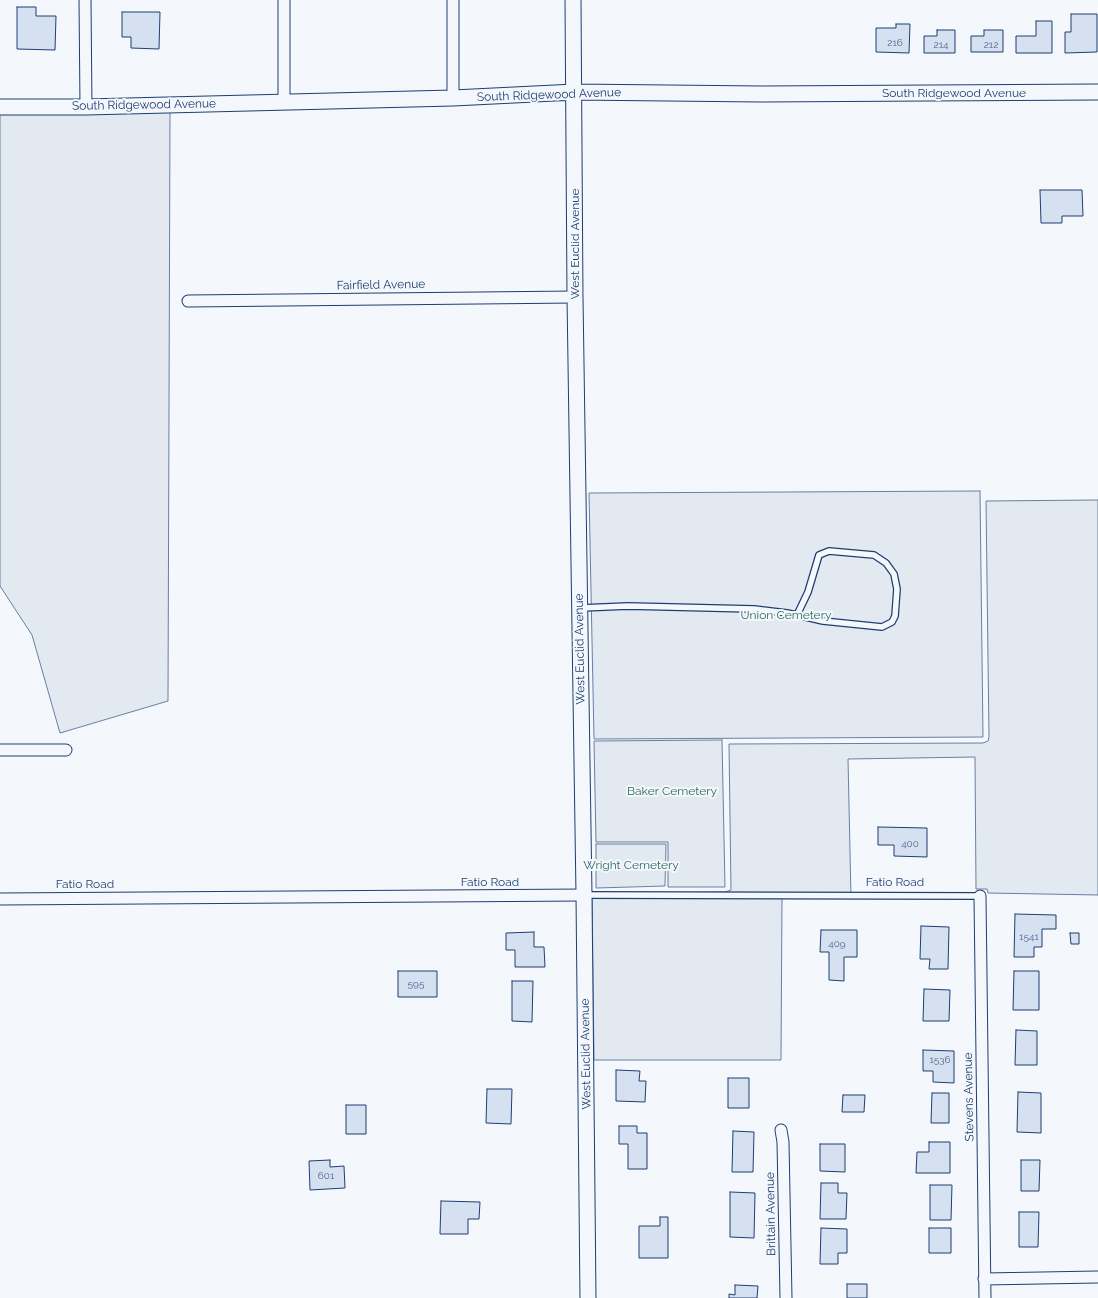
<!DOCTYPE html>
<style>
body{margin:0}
canvas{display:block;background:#f4f7fb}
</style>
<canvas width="1098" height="1298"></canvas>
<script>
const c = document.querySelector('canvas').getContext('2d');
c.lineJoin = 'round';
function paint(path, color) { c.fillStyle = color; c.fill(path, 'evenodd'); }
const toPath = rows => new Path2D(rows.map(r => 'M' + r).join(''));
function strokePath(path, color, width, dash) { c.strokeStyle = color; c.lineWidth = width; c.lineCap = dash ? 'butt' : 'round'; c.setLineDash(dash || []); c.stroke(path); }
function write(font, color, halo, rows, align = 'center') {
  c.font = font + ' Raleway,sans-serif'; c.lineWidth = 4; c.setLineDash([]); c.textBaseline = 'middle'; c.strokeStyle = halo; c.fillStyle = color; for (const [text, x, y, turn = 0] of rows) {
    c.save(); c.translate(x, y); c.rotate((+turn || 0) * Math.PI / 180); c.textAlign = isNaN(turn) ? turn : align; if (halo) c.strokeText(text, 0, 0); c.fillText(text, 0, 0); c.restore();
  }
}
const green = toPath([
 [170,112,168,701,60,733,32,635,0,586,0,114,170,112],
 [980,491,983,737,594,739,589,493,980,491],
 [1098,500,1098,895,988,893,987,889,976,889,975,757,848,759,851,898,782,895,781,1060,594,1060,592,892,596,894,725,892,731,890,729,744,983,743,988,741,989,737,986,501,1098,500],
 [722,740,725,887,668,887,668,842,596,842,594,741,722,740],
 [596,844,666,844,665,886,596,888,596,844]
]);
const building = toPath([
 [17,7,36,7,36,16,56,16,55,50,17,49,17,7],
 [122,12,160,12,159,49,131,48,131,37,122,37,122,12],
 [1071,14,1097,14,1097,52,1065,53,1065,32,1071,32,1071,14],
 [1036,21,1052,21,1052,53,1016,53,1016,36,1036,36,1036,21],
 [896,24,910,24,909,53,876,52,876,28,896,28,896,24],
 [937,30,955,30,955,53,924,53,924,36,937,36,937,30],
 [984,30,1003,30,1003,52,971,52,971,36,984,36,984,30],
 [1040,190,1082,190,1083,216,1062,216,1062,223,1041,223,1040,190],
 [878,827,927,828,927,857,894,856,894,845,878,845,878,827],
 [1015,914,1056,915,1056,929,1042,929,1042,947,1034,947,1034,957,1014,957,1015,914],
 [921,926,949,927,948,969,929,969,930,959,920,959,921,926],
 [821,930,857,930,857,957,844,957,844,981,829,980,829,952,820,952,821,930],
 [534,932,534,947,544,947,545,967,515,967,515,950,506,950,506,933,534,932],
 [1070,933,1079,933,1079,944,1071,944,1070,933],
 [398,971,437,971,437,997,398,997,398,971],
 [1014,971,1039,971,1039,1010,1013,1010,1014,971],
 [512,981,533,981,532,1022,512,1021,512,981],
 [924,989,950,990,949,1021,923,1021,924,989],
 [1016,1030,1037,1031,1037,1065,1015,1065,1016,1030],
 [923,1050,954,1051,954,1083,933,1082,933,1071,923,1071,923,1050],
 [616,1070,640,1071,639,1081,646,1081,645,1102,616,1101,616,1070],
 [728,1078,749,1078,749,1108,728,1108,728,1078],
 [487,1089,512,1089,511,1124,486,1123,487,1089],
 [1018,1092,1041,1093,1041,1133,1017,1132,1018,1092],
 [932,1093,949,1093,949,1123,931,1123,932,1093],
 [843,1095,865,1095,864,1112,842,1112,843,1095],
 [346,1105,366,1105,366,1134,346,1134,346,1105],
 [619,1126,637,1126,637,1133,647,1133,647,1169,628,1169,628,1144,619,1144,619,1126],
 [733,1131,754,1132,753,1172,732,1172,733,1131],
 [929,1142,950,1142,950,1173,916,1173,917,1152,929,1152,929,1142],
 [820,1144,845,1144,845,1172,820,1171,820,1144],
 [330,1160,330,1167,344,1166,345,1188,310,1190,309,1161,330,1160],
 [1021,1160,1040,1160,1039,1191,1021,1191,1021,1160],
 [821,1183,838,1183,838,1193,847,1193,846,1219,820,1219,821,1183],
 [930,1185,952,1185,951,1220,930,1220,930,1185],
 [730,1192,755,1193,754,1238,730,1237,730,1192],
 [441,1201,480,1202,479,1219,468,1219,468,1234,440,1234,441,1201],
 [1019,1212,1039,1212,1038,1247,1019,1247,1019,1212],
 [660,1217,668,1217,668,1258,639,1258,639,1226,660,1226,660,1217],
 [821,1228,847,1229,847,1253,838,1253,838,1264,820,1264,821,1228],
 [929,1228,951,1228,951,1253,929,1253,929,1228],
 [847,1284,867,1284,867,1298,847,1298,847,1284],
 [735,1285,758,1286,757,1298,729,1298,729,1294,735,1295,735,1285]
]);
const service = toPath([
 [581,608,628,606,754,609,787,613,797,615,823,621,882,627,892,622,895,616,897,589,894,574,886,563,874,555,829,551,819,555,808,592,797,615],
 [584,895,980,896]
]);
const minor = toPath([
 [85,0,86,107],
 [284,0,284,102],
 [453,0,453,98],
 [188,301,575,297],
 [0,750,66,750],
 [980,896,985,1298],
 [0,899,584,895],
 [781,1130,783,1142,786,1298],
 [984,1279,1098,1277]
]);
const tertiary = toPath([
 [573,0,575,297,584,895,588,1298],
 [0,107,86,107,453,98,575,92,761,94,1098,92]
]);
const numberNames = [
 ["216",895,43],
 ["214",941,45],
 ["212",991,45],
 ["400",910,844],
 ["1541",1029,937],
 ["409",837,944],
 ["595",416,984],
 ["1536",940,1060],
 ["601",326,1176]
];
const streetNames = [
 ["South Ridgewood Avenue",954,93],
 ["South Ridgewood Avenue",549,95,-2],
 ["South Ridgewood Avenue",144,105,-1],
 ["West Euclid Avenue",575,244,-90],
 ["Fairfield Avenue",381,285,-1],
 ["West Euclid Avenue",580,649,-91],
 ["Fatio Road",490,882],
 ["Fatio Road",895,882],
 ["Fatio Road",85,884],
 ["West Euclid Avenue",586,1054,-91],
 ["Stevens Avenue",969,1097,-91],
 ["Brittain Avenue",771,1214,-91]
];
const parkNames = [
 ["Union Cemetery",786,615],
 ["Baker Cemetery",672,791],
 ["Wright Cemetery",631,865]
];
paint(green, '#e3e9f0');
strokePath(green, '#687fa3', 1);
paint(building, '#d5e0f0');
strokePath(building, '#1d3f73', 1);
strokePath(service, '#1d3f73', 8);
strokePath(minor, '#1d3f73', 13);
strokePath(tertiary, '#1d3f73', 17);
strokePath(service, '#f4f7fb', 5.5);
strokePath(minor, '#f4f7fb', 11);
strokePath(tertiary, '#f4f7fb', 15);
write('10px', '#4b6792', null, numberNames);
write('12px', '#1d3f73', '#f4f7fb', streetNames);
write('12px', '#2c6c60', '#f4f7fb', parkNames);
</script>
